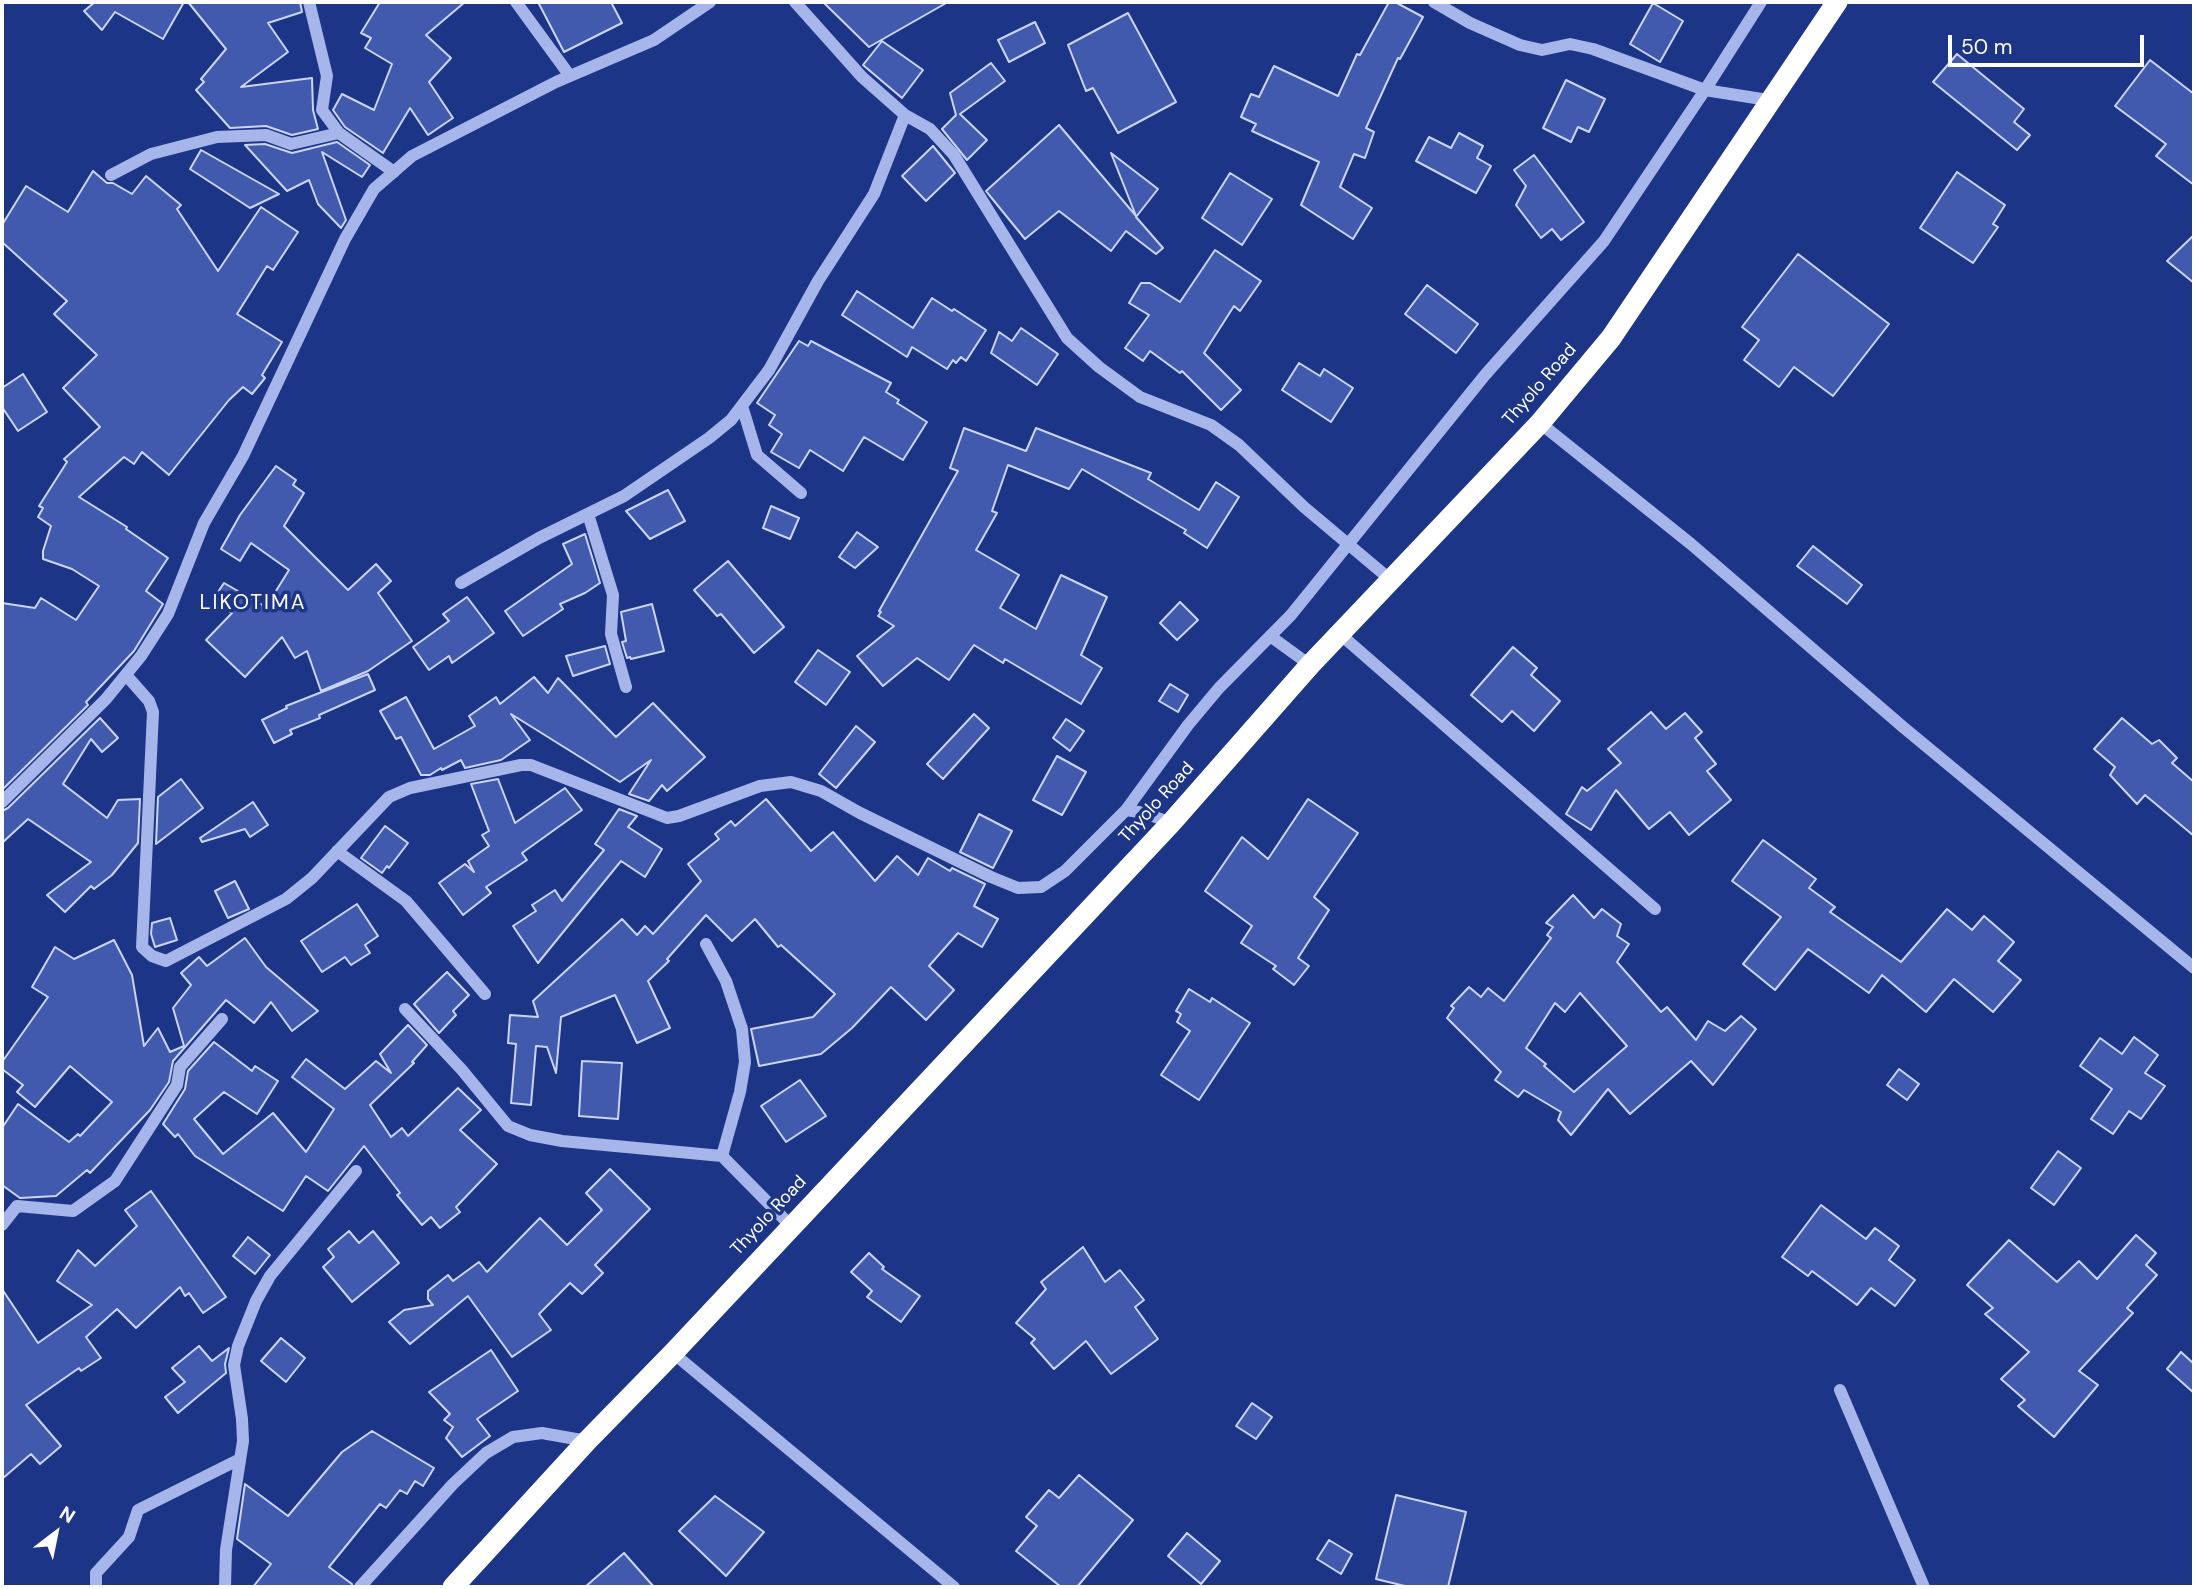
<!DOCTYPE html>
<style>
body{margin:0}
#map{position:relative;width:2196px;height:1589px;overflow:hidden;background:#1d3586;font-family:"DM Sans",sans-serif}
canvas{display:block}
.frame{position:absolute;inset:0;border:4px solid #fff;pointer-events:none}
.north{position:absolute;left:21px;top:1498px;width:70px;height:70px;-webkit-text-stroke:5px #1d3586;paint-order:stroke;rotate:32deg;font-size:19px;font-weight:700;line-height:28px;text-align:center;color:#fff}
.north::after{content:'';display:block;margin:auto;width:24px;height:32px;background:#fff;clip-path:polygon(50% 0,100% 100%,50% 72%,0 100%)}
.scale{position:absolute;left:1948px;top:35px;width:196px;height:32px;box-sizing:border-box;border:4px solid #fff;border-top:0;padding-left:9px;font-size:21px;line-height:24px;white-space:nowrap;color:#fff;-webkit-text-stroke:5px #1d3586;paint-order:stroke}
</style>
<div id="map">
<canvas width="2196" height="1589"></canvas>
<div class="frame"></div>
<div class="north">N</div>
<div class="scale">50 m</div>
</div>
<script>
const c = document.querySelector('canvas').getContext('2d');
c.lineJoin = 'round';
function paint(path, color) { c.fillStyle = color; c.fill(path, 'evenodd'); }
const toPath = rows => new Path2D(rows.map(r => 'M' + r).join(''));
function strokePath(path, color, width, dash) { c.strokeStyle = color; c.lineWidth = width; c.lineCap = dash ? 'butt' : 'round'; c.setLineDash(dash || []); c.stroke(path); }
function write(font, color, halo, rows, align = 'center') {
  c.font = font + ' "DM Sans",sans-serif'; c.lineWidth = 7; c.setLineDash([]); c.textBaseline = 'middle'; c.strokeStyle = halo; c.fillStyle = color; for (const [text, x, y, turn = 0] of rows) {
    c.save(); c.translate(x, y); c.rotate((+turn || 0) * Math.PI / 180); c.textAlign = isNaN(turn) ? turn : align; if (halo) c.strokeText(text, 0, 0); c.fillText(text, 0, 0); c.restore();
  }
}
const building = toPath([
 [95,2,184,2,163,39,115,12,102,30,84,11,95,2],
 [188,2,300,2,302,12,268,23,288,52,241,87,312,78,313,110,318,129,292,135,266,126,230,128,196,90,204,82,201,79,226,49,188,2],
 [380,2,465,2,426,35,451,58,429,82,453,118,428,135,410,108,383,153,345,127,333,110,342,94,374,110,392,64,365,48,371,38,361,33,380,2],
 [538,2,611,2,622,23,564,52,538,2],
 [823,2,948,2,869,47,823,2],
 [1389,2,1395,2,1423,17,1400,59,1398,58,1366,128,1374,132,1365,158,1354,154,1340,187,1372,208,1353,239,1301,205,1319,162,1252,131,1256,124,1241,117,1251,94,1259,97,1274,66,1338,96,1357,54,1360,55,1389,2],
 [1653,3,1683,21,1660,62,1630,44,1653,3],
 [1128,13,1176,102,1118,133,1093,88,1086,91,1068,45,1128,13],
 [1035,22,1045,43,1009,62,998,40,1035,22],
 [882,41,923,70,902,98,863,65,882,41],
 [1957,54,2024,109,2014,122,2030,135,2017,150,1933,82,1957,54],
 [2150,60,2194,94,2194,185,2156,156,2166,144,2115,106,2150,60],
 [991,63,1005,81,960,114,987,140,967,160,942,129,956,115,950,93,991,63],
 [1566,80,1605,99,1589,132,1578,127,1571,142,1543,128,1566,80],
 [1059,125,1136,216,1111,153,1158,189,1136,217,1163,248,1156,254,1126,231,1111,251,1059,211,1025,239,990,196,986,191,1059,125],
 [1459,133,1483,146,1477,158,1491,166,1476,193,1416,161,1429,137,1451,148,1459,133],
 [337,142,370,165,362,177,322,152,346,220,341,228,318,204,309,180,287,191,245,145,265,144,292,153,337,142],
 [933,146,955,173,926,201,902,176,933,146],
 [201,150,279,194,250,208,190,169,201,150],
 [1534,155,1584,222,1561,240,1552,229,1541,238,1516,205,1526,186,1514,170,1534,155],
 [93,171,107,183,113,183,132,194,146,176,181,205,177,209,218,271,261,207,298,232,273,270,267,266,237,314,282,342,262,375,265,378,252,394,243,387,229,400,169,475,142,452,134,464,124,457,79,497,127,527,126,529,168,558,146,591,163,604,134,651,86,702,88,705,2,790,2,603,35,608,41,598,76,620,99,586,72,569,43,559,43,551,51,526,38,517,43,508,39,506,67,462,64,459,100,427,63,388,97,355,54,314,67,301,2,242,2,225,26,186,68,212,93,171],
 [1957,172,2005,205,1993,224,1998,227,1973,263,1920,228,1957,172],
 [1230,173,1272,199,1242,245,1202,218,1230,173],
 [2194,235,2194,283,2167,261,2194,235],
 [1215,250,1261,281,1240,311,1234,306,1204,353,1241,390,1221,410,1182,371,1180,373,1150,351,1143,361,1125,348,1149,315,1129,303,1141,283,1150,283,1180,302,1215,250],
 [1798,254,1889,324,1833,396,1794,367,1779,387,1744,360,1759,340,1742,327,1798,254],
 [1427,285,1478,324,1456,353,1405,314,1427,285],
 [857,291,913,328,932,298,952,311,954,309,986,330,966,361,961,357,956,363,953,360,947,369,912,347,907,357,842,315,857,291],
 [1021,328,1058,354,1037,385,991,353,999,332,1012,341,1021,328],
 [799,341,808,346,811,341,891,383,886,392,899,400,897,403,927,422,903,460,864,437,843,471,810,450,799,468,771,452,782,434,769,425,775,415,757,403,799,341],
 [1299,363,1320,376,1324,369,1353,388,1331,422,1282,390,1299,363],
 [23,374,47,412,18,431,2,407,2,388,23,374],
 [964,428,1026,451,1036,428,1151,473,1148,479,1199,510,1216,482,1239,497,1207,548,1184,533,1186,530,1082,469,1069,489,1008,465,992,511,997,513,976,550,1019,575,1000,608,1036,629,1061,575,1107,597,1081,655,1102,668,1081,704,1005,659,1003,663,974,645,949,680,917,658,883,686,857,656,894,626,878,616,881,612,879,611,958,471,950,468,964,428],
 [276,466,296,480,293,485,304,493,284,526,348,590,376,564,391,581,378,593,412,641,368,671,321,691,307,651,295,658,282,637,245,677,206,640,232,613,212,601,224,583,266,607,289,570,251,543,240,561,221,549,240,515,276,466],
 [668,490,685,521,650,539,626,511,668,490],
 [771,506,799,518,790,539,763,528,771,506],
 [857,532,878,547,855,568,839,557,857,532],
 [585,534,600,583,585,593,560,604,563,609,523,636,505,611,572,564,563,544,585,534],
 [1813,546,1862,585,1847,604,1797,566,1813,546],
 [728,561,784,627,754,653,721,614,717,616,694,590,728,561],
 [467,597,494,633,452,663,449,656,429,670,413,647,449,621,443,614,467,597],
 [1180,602,1198,620,1177,640,1160,623,1180,602],
 [652,604,664,651,631,659,630,657,627,658,622,642,626,641,621,612,652,604],
 [605,646,610,664,573,676,566,656,605,646],
 [1513,647,1537,668,1531,675,1560,701,1534,731,1512,711,1502,722,1471,695,1513,647],
 [818,650,850,672,826,705,795,682,818,650],
 [368,674,375,690,319,715,320,718,290,730,292,734,274,743,262,720,287,708,286,706,368,674],
 [534,677,548,693,558,678,616,737,653,703,705,757,667,791,662,785,649,801,629,794,651,760,620,782,511,714,530,740,501,760,465,768,461,760,442,770,441,768,430,775,421,775,401,737,396,739,380,711,406,697,434,749,475,726,469,716,496,697,500,704,534,677],
 [1170,684,1188,695,1178,712,1159,701,1170,684],
 [1651,712,1666,729,1685,713,1702,732,1695,738,1716,764,1707,771,1731,800,1689,835,1670,812,1649,829,1616,790,1591,830,1566,814,1582,787,1587,791,1621,763,1608,749,1651,712],
 [974,714,989,728,943,779,927,764,974,714],
 [100,718,118,738,102,752,91,739,63,784,107,818,118,800,140,799,138,843,112,875,94,889,91,886,65,912,47,895,91,862,28,819,2,843,2,811,8,808,100,718],
 [2122,718,2152,744,2159,740,2177,758,2172,763,2194,782,2194,836,2145,795,2137,804,2110,775,2115,767,2094,749,2122,718],
 [1066,719,1084,731,1070,751,1053,738,1066,719],
 [856,726,875,742,836,788,819,774,856,726],
 [1057,756,1086,772,1062,815,1033,800,1057,756],
 [181,779,203,808,156,844,158,797,181,779],
 [498,779,515,823,565,788,582,810,522,853,527,860,486,887,491,893,463,915,439,883,465,864,474,872,468,861,489,846,482,835,489,831,471,784,498,779],
 [766,799,811,851,833,832,875,881,897,856,918,875,928,858,950,871,952,868,985,884,974,906,998,919,982,947,958,933,929,966,954,990,926,1020,891,987,852,1028,821,1054,759,1066,751,1029,813,1017,835,994,781,945,778,947,755,919,732,941,706,915,667,959,669,961,648,981,670,1028,637,1043,615,995,561,1017,556,1073,547,1047,536,1046,531,1105,511,1103,516,1044,508,1043,510,1015,538,1017,533,1001,622,919,637,935,645,926,653,934,701,881,688,864,719,839,715,834,731,821,735,826,766,799],
 [1308,799,1358,833,1314,897,1329,910,1298,958,1309,966,1294,985,1273,969,1276,966,1241,943,1252,926,1205,891,1242,837,1268,859,1308,799],
 [253,802,268,825,250,837,245,829,202,842,200,838,253,802],
 [619,809,637,816,628,827,662,849,645,877,621,861,538,963,513,926,536,911,532,905,555,890,562,901,604,850,595,844,619,809],
 [979,814,1012,831,993,868,960,852,979,814],
 [385,826,408,843,389,868,387,866,382,873,361,858,385,826],
 [1763,840,1816,879,1809,888,1835,907,1830,912,1901,962,1947,909,1972,930,1984,916,2014,942,1998,961,2021,980,1993,1012,1954,979,1926,1012,1882,975,1869,993,1808,949,1775,990,1743,964,1781,917,1732,881,1763,840],
 [235,881,249,909,228,918,215,891,235,881],
 [1573,895,1594,918,1602,909,1621,924,1617,936,1629,944,1617,962,1661,1012,1667,1007,1696,1040,1708,1021,1725,1031,1741,1016,1756,1029,1713,1085,1691,1061,1630,1114,1608,1089,1571,1135,1558,1120,1561,1112,1524,1090,1518,1097,1495,1080,1501,1072,1447,1018,1454,1008,1451,1006,1469,987,1481,997,1488,988,1504,1001,1551,938,1547,935,1553,927,1546,923,1573,895],
 [1580,993,1627,1046,1574,1092,1544,1066,1546,1064,1526,1048,1555,1003,1565,1012,1580,993],
 [357,904,378,936,365,945,370,953,351,965,345,957,322,972,301,941,357,904],
 [170,918,177,940,155,947,151,934,152,923,170,918],
 [245,938,266,967,318,1011,292,1031,271,1002,254,1023,226,1000,173,1061,169,1082,150,1110,90,1173,87,1170,56,1196,20,1198,2,1185,2,1128,18,1104,69,1142,78,1134,80,1136,112,1102,70,1066,35,1107,17,1092,23,1085,2,1069,2,1062,48,997,32,987,55,947,74,959,114,940,132,975,144,1046,158,1028,170,1052,184,1046,173,1008,191,985,181,973,199,957,207,966,245,938],
 [447,972,469,995,453,1011,456,1015,439,1033,414,1004,447,972],
 [1189,989,1210,1002,1212,998,1250,1023,1199,1100,1161,1075,1190,1031,1177,1022,1181,1014,1176,1011,1189,989],
 [408,1025,427,1045,412,1062,414,1063,370,1105,391,1137,402,1128,408,1136,458,1088,481,1110,460,1130,497,1164,456,1207,460,1212,440,1228,431,1217,422,1225,397,1195,400,1193,364,1146,328,1191,306,1176,283,1211,195,1156,178,1134,175,1137,163,1124,185,1089,188,1071,214,1042,252,1071,255,1066,278,1081,257,1114,224,1092,194,1119,223,1154,273,1113,306,1152,334,1109,292,1077,306,1059,345,1089,376,1061,391,1073,380,1054,408,1025],
 [2134,1037,2158,1055,2145,1073,2165,1086,2141,1119,2129,1111,2113,1134,2091,1119,2112,1089,2080,1066,2100,1038,2122,1054,2134,1037],
 [582,1061,622,1063,618,1119,579,1116,582,1061],
 [1899,1069,1919,1084,1907,1100,1887,1085,1899,1069],
 [800,1080,826,1116,786,1142,761,1106,800,1080],
 [2058,1151,2081,1168,2054,1205,2031,1188,2058,1151],
 [610,1169,650,1209,595,1265,603,1273,582,1294,570,1283,539,1314,551,1330,512,1357,468,1296,410,1344,389,1322,404,1310,433,1305,428,1299,428,1291,448,1275,453,1281,479,1262,487,1272,540,1218,567,1245,602,1210,586,1193,610,1169],
 [151,1191,226,1297,203,1313,189,1293,185,1296,180,1287,136,1328,117,1309,86,1337,101,1358,81,1371,79,1368,26,1405,61,1446,40,1464,31,1454,2,1479,2,1289,38,1343,92,1305,57,1281,78,1250,95,1266,137,1226,125,1210,151,1191],
 [1821,1205,1866,1239,1875,1228,1899,1246,1889,1260,1915,1280,1895,1306,1871,1288,1857,1305,1812,1271,1808,1276,1782,1257,1821,1205],
 [349,1231,359,1243,373,1231,399,1263,352,1302,323,1267,334,1257,328,1249,349,1231],
 [2136,1235,2156,1253,2146,1265,2157,1275,2127,1308,2133,1313,2079,1371,2098,1385,2054,1437,2018,1406,2025,1400,2001,1379,2029,1352,1985,1314,1993,1308,1967,1285,2009,1240,2057,1282,2079,1261,2097,1279,2136,1235],
 [248,1237,270,1255,255,1274,233,1256,248,1237],
 [1083,1247,1105,1282,1120,1270,1144,1300,1135,1307,1158,1339,1111,1374,1086,1341,1054,1369,1031,1343,1035,1339,1016,1323,1046,1289,1041,1282,1083,1247],
 [869,1253,884,1267,882,1269,920,1296,901,1322,867,1297,872,1291,851,1272,869,1253],
 [281,1338,305,1358,286,1382,261,1361,281,1338],
 [199,1346,212,1361,229,1348,225,1364,226,1373,178,1413,165,1397,185,1382,172,1368,199,1346],
 [491,1350,518,1391,477,1419,490,1436,462,1457,446,1438,453,1427,444,1420,450,1414,429,1392,491,1350],
 [2181,1352,2194,1364,2194,1393,2167,1369,2181,1352],
 [1252,1403,1272,1417,1256,1439,1236,1426,1252,1403],
 [372,1431,434,1468,423,1486,415,1481,407,1494,400,1490,386,1508,380,1504,329,1567,352,1584,351,1587,253,1587,271,1564,237,1539,245,1484,288,1516,342,1452,372,1431],
 [1079,1475,1133,1520,1077,1587,1061,1587,1016,1551,1037,1526,1026,1517,1049,1490,1059,1498,1079,1475],
 [1396,1495,1466,1512,1448,1587,1409,1587,1376,1579,1396,1495],
 [715,1496,764,1532,726,1576,679,1531,715,1496],
 [1187,1533,1220,1561,1201,1584,1168,1556,1187,1533],
 [1329,1540,1352,1554,1341,1574,1317,1559,1329,1540],
 [624,1553,654,1587,585,1587,624,1553]
]);
const minor = toPath([
 [309,2,327,76,322,110,339,133,394,172],
 [516,2,570,76],
 [795,2,862,77,905,115,930,129,954,155,1067,338,1099,367,1140,397,1211,425,1239,445,1304,507,1392,581],
 [1434,2,1470,23,1520,45,1542,50,1570,44,1593,49,1705,90,1768,100],
 [111,175,151,154,217,137,266,135,291,144,339,133],
 [742,406,757,455,801,493],
 [1540,423,1691,544,1903,727,2194,968],
 [588,514,613,595,611,634,626,687],
 [461,583,539,538,624,496,709,438,731,420,769,370,818,281,874,194,905,115],
 [1340,634,1655,909],
 [1270,636,1310,665],
 [126,675,149,701,153,712,142,947,152,956,166,961,286,899,312,878,389,797,410,788,521,765,531,765,667,818,679,816,760,786,791,782,821,791,860,813,991,877,1018,888,1041,887,1065,871,1126,810,1188,725,1219,688,1291,615,1485,375,1604,241,1705,90,1761,2],
 [2,802,106,699,141,656,168,614,204,523,243,456,345,239,374,189,412,156,556,82,654,40,710,2],
 [1126,810,1145,813,1171,823],
 [337,851,406,901,485,994],
 [706,944,726,981,742,1029,745,1062,740,1092,722,1156],
 [405,1009,462,1070,508,1126,530,1135,562,1141,722,1156,791,1226],
 [2,1225,17,1206,73,1211,115,1181,177,1085,180,1067,222,1019],
 [673,1353,954,1587],
 [1840,1390,1924,1587],
 [96,1587,96,1573,129,1537,138,1510,240,1459],
 [225,1587,226,1550,243,1441,242,1419,234,1365,238,1346,256,1301,270,1276,356,1171],
 [360,1587,453,1484,486,1453,513,1437,542,1433,587,1441]
]);
const highway = toPath([
 [453,1587,587,1441,673,1353,1171,823,1310,665,1540,423,1611,338,1837,2]
]);
const streetNames = [
 ["Thyolo Road",1540,385,-49],
 ["Thyolo Road",1157,803,-48],
 ["Thyolo Road",769,1216,-47]
];
const quarterNames = [
 ["LIKOTIMA",253,603]
];
paint(building, '#425aad');
strokePath(building, '#cad5f8', 2);
strokePath(minor, '#a6b6eb', 12);
strokePath(highway, '#fff', 21);
write('18px', '#fff', '#1d3586', streetNames);
c.letterSpacing = '2px';
write('21px', '#fff', '#1d3586', quarterNames);
c.letterSpacing = '0px';
</script>
